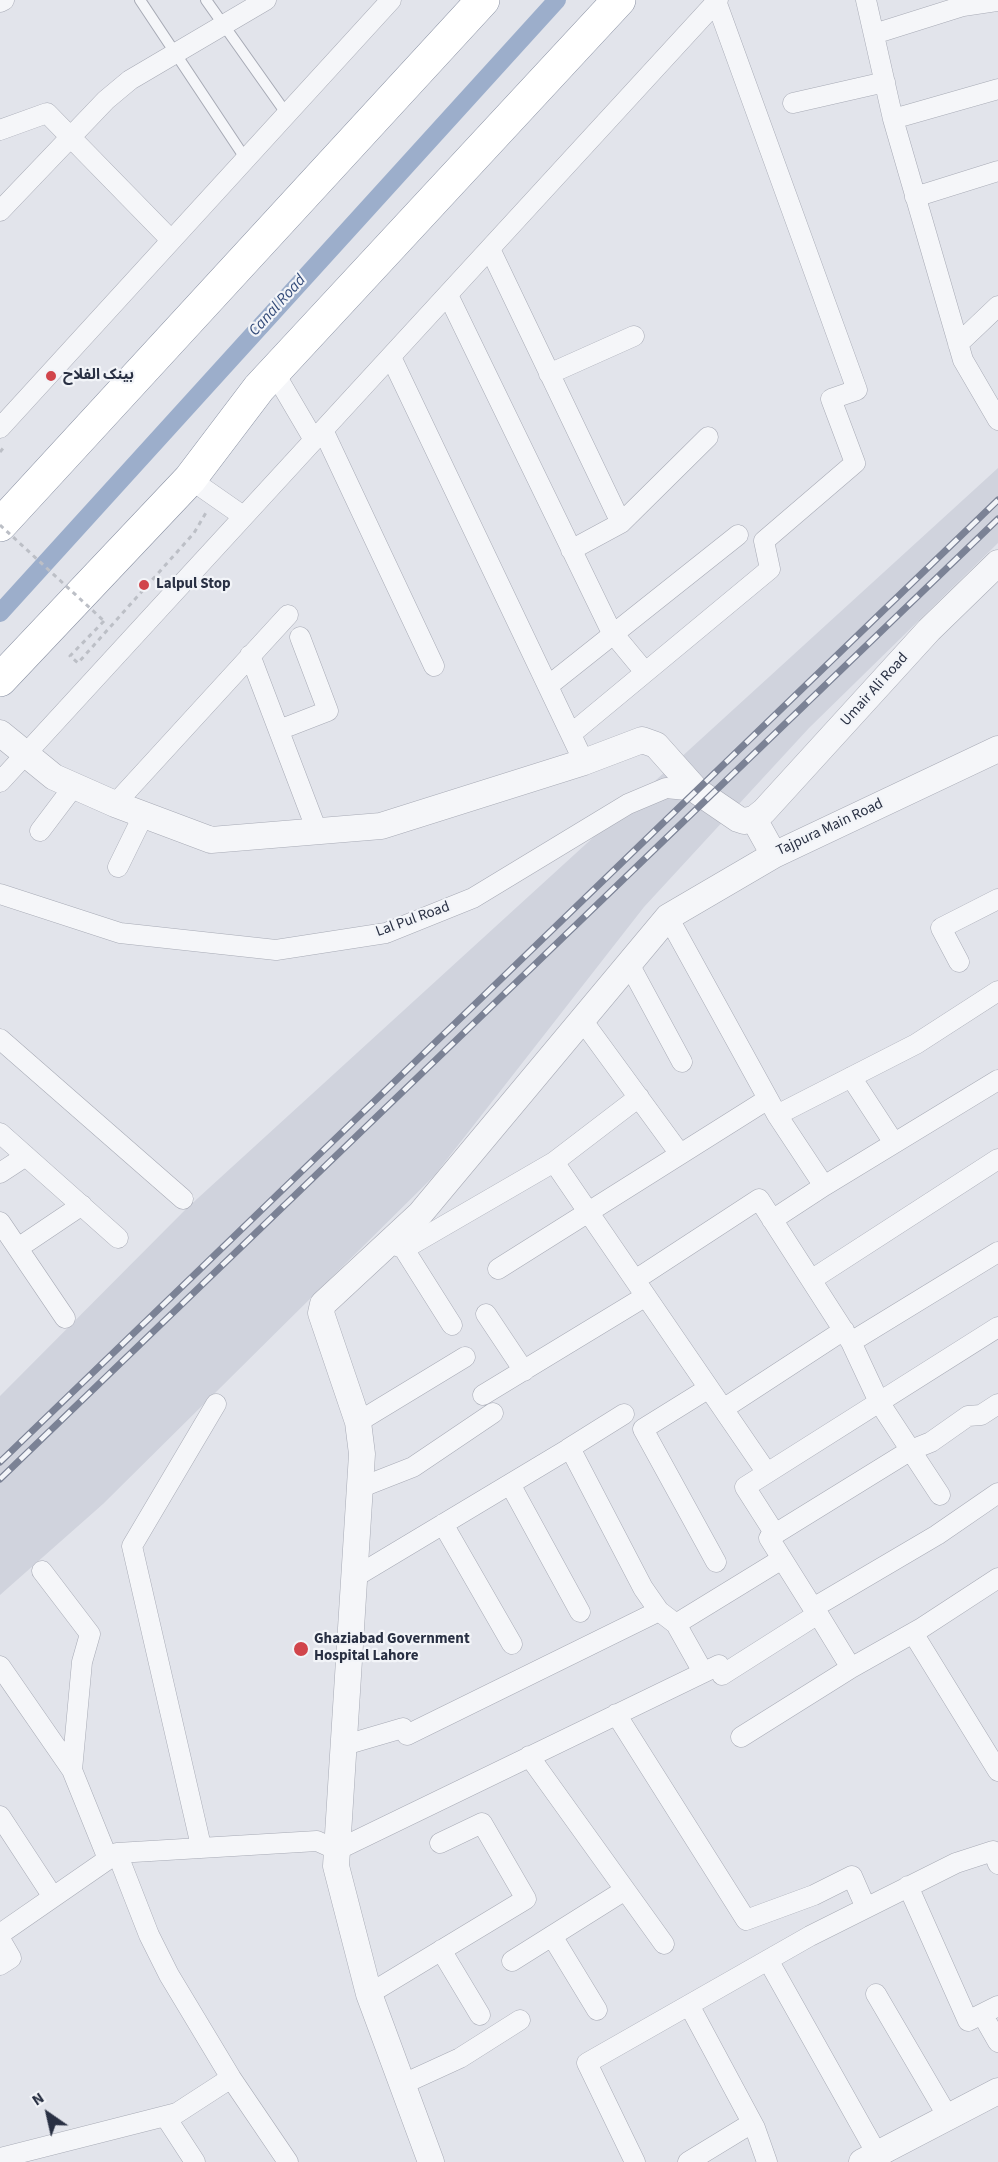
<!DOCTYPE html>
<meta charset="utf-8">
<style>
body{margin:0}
#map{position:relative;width:998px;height:2162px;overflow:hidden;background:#e2e4eb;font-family:"Source Sans 3",sans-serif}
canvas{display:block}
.north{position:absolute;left:18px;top:2084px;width:60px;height:60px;-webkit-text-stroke:4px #f2f4f8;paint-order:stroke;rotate:326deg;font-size:16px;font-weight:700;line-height:24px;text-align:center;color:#293043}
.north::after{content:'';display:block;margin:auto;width:21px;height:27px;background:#293043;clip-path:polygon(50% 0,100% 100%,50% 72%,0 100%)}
</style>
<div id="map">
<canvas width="998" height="2162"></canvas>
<div class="north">N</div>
</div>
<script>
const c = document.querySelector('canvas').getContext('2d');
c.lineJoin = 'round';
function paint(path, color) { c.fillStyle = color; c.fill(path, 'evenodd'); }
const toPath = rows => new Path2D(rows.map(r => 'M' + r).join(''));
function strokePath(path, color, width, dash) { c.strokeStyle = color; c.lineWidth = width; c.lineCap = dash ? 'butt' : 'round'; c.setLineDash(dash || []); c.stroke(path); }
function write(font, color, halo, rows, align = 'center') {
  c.font = font + ' "Source Sans 3","Noto Sans Arabic",sans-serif'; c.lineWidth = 4.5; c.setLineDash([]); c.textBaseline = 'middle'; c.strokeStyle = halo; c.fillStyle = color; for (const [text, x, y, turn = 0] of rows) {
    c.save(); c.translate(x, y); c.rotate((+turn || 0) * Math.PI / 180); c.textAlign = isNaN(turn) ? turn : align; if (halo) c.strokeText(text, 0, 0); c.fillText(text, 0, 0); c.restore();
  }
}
const built = toPath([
 [998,468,998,543,809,728,644,907,434,1176,103,1504,0,1595,0,1396,186,1209]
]);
const canal = toPath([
 [0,613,557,0]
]);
const path = toPath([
 [0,452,5,446],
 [104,621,70,656,78,663,194,533,207,511]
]);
const service = toPath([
 [140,0,245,158],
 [206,0,286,113]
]);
const minor = toPath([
 [866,0,893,119,963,360,998,420],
 [0,2,4,0],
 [874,34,963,6,998,1],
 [793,103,885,82],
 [893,119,998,89],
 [0,130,47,113,171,240],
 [915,197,998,171],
 [0,211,106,100,130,80,266,0],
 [490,249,621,523],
 [448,295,611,631,645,672],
 [958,344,998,306],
 [391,357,584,762],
 [274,372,314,440],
 [549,374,634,336],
 [0,428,391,0],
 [323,430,434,666],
 [190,479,243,516],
 [571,550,621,523,708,437],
 [250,655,317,831],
 [548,686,738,535],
 [279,730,328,711,300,637],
 [571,734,770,569,764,541,855,463,831,399,857,390,716,1],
 [0,782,718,0],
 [115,804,288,615],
 [40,831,74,786],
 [118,867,144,814],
 [0,894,120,933,276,950,386,933,473,898,628,804,666,788,697,791],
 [668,917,777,1115,824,1186,772,1220],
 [959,962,941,928,998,899],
 [629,964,682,1062],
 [582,1020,680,1154],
 [0,1039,183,1199],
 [851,1077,894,1143],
 [777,1115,916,1044,998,991],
 [0,1133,118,1238],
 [554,1162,639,1097],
 [0,1173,26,1156],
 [824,1186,998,1080],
 [0,1222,65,1318],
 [391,1243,404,1249,554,1162,767,1473],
 [18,1248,82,1205],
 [404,1249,452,1325],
 [498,1269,768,1099],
 [635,1280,759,1199,851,1342,879,1402,940,1495],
 [811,1280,998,1159],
 [486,1314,524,1371],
 [851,1342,998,1252],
 [709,1388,643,1429,716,1562],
 [483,1395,646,1296],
 [723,1409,844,1330],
 [358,1422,465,1357],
 [568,1449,624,1414],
 [510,1484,580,1612],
 [362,1487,413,1467,493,1413],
 [443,1524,512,1644],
 [775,1534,911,1450,931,1442,968,1416,981,1415,998,1404],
 [42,1571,90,1634,82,1662,72,1770],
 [355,1577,570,1448,643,1588,659,1611],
 [813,1608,769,1538,775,1534,745,1487,998,1327],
 [676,1624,782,1559],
 [913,1633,998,1771],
 [0,1666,72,1770,108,1859],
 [851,1668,920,1629,998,1578],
 [616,1714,746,1920,814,1895,852,1876,866,1908],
 [741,1737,851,1668,818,1614],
 [345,1745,403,1728,407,1735,659,1611,676,1624,703,1672],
 [529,1756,664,1944],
 [0,1816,53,1897],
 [201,1846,132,1546,216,1404],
 [117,1853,149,1935,169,1975,231,2078,288,2162],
 [908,1886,968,2021,998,2006],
 [0,1934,117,1853,317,1841,337,1850,719,1665,722,1675,818,1614,813,1608,937,1535,998,1493],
 [552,1936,597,2010],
 [0,1939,11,1958,0,1965],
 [441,1950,480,2015],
 [768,1960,877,2154],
 [512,1961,625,1890],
 [369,1994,526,1899,482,1823,440,1843],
 [876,1994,948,2117],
 [689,2005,755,2128,767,2162],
 [982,2014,998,2042],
 [401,2085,460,2058,520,2020],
 [165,2116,195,2162],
 [0,2158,177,2113,231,2078],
 [635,2162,587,2063,810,1936,956,1863,993,1851,998,1864],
 [688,2162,752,2123]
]);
const tertiary = toPath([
 [0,733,54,777,115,804,211,840,381,826,584,762,642,740,656,745,697,791,738,819,744,821,754,819,774,855],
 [754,819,764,811,929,630,998,563],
 [431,2162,369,1994,336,1866,362,1454,358,1422,321,1313,323,1304,420,1214,668,917,774,855,998,749],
 [862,2162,998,2091]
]);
const trunk = toPath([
 [0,525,483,0],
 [0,680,190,479,259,388,619,0]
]);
const rail = toPath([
 [0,1462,998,500],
 [0,1479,998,519]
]);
const pathBridge = toPath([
 [0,525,104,621]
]);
const markers = [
 [51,376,6,"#d1454b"],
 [144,585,6,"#d1454b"],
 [301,1649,8,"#d1454b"]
];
const poiNames = [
 ["بینک الفلاح",63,376],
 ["Lalpul Stop",156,585],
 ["Ghaziabad Government",314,1640],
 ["Hospital Lahore",314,1657]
];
const streetNames = [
 ["Umair Ali Road",875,690,-48],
 ["Tajpura Main Road",830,828,-25],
 ["Lal Pul Road",413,920,-20]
];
const waterNames = [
 ["Canal Road",278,306,-48]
];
paint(built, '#d0d3dd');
strokePath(canal, '#9caecb', 18);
strokePath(service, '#a7aab5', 12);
strokePath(minor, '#a7aab5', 21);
strokePath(tertiary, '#a7aab5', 27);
strokePath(trunk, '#8990a2', 34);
strokePath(path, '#bcbfc6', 3, [4.5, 4.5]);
strokePath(service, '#f5f6f9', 10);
strokePath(minor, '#f5f6f9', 20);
strokePath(tertiary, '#f5f6f9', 26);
strokePath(trunk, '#fff', 33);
strokePath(rail, '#7b8295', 7);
strokePath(rail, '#f2f4f8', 4.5, [14]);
strokePath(pathBridge, '#bcbfc6', 3, [4.5, 4.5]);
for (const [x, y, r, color] of markers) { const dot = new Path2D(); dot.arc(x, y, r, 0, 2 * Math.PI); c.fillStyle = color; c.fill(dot); strokePath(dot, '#f2f4f8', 2); }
write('bold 15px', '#293043', '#f2f4f8', poiNames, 'left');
write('15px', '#293043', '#f2f4f8', streetNames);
write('italic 16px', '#324a78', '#f2f4f8', waterNames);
</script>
